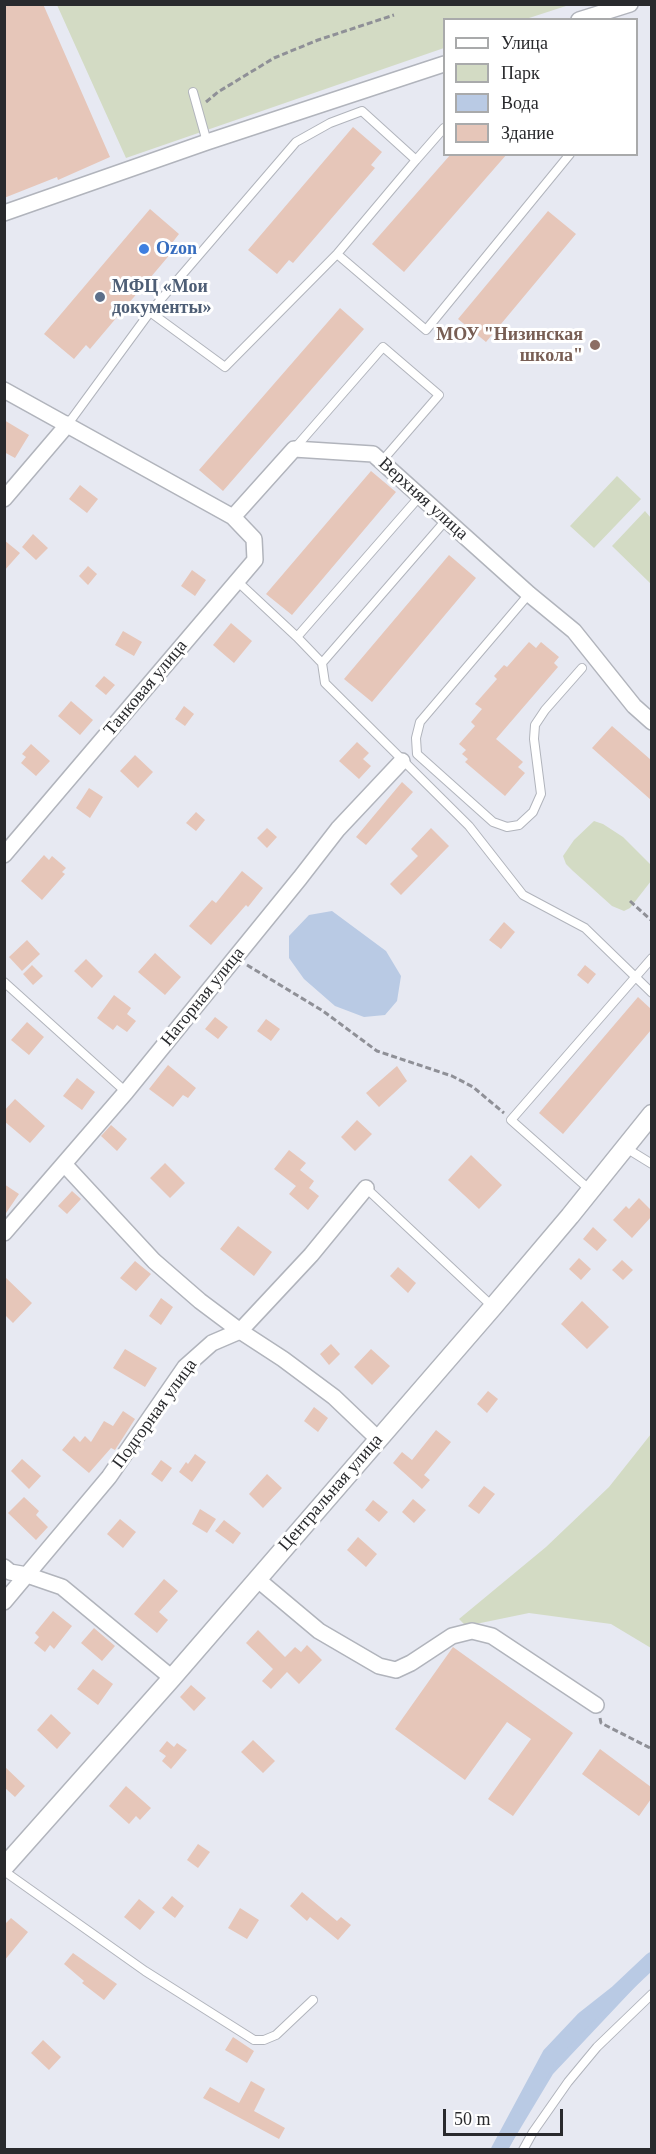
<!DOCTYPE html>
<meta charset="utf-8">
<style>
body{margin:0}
#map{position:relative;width:656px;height:2154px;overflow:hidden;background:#e7e9f2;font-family:"Times New Roman",serif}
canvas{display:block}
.frame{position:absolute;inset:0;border:6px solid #292a2d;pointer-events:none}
.legend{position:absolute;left:443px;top:18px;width:195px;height:138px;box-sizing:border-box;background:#fff;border:2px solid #a9aaab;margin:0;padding:8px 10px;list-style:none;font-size:18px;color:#292a2d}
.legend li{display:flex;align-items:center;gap:12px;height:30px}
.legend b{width:30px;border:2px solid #a9aaab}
.scale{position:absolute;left:443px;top:2109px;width:120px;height:27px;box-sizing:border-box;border:3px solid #292a2d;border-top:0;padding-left:8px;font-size:18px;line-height:21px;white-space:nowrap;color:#292a2d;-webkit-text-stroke:4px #fff;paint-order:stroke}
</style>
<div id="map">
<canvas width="656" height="2154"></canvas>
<div class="frame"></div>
<ul class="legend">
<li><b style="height:8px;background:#fff"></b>Улица</li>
<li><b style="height:16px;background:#d3dbc4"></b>Парк</li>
<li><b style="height:16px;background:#b9cae4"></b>Вода</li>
<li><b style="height:16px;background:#e6c6b9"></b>Здание</li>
</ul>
<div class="scale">50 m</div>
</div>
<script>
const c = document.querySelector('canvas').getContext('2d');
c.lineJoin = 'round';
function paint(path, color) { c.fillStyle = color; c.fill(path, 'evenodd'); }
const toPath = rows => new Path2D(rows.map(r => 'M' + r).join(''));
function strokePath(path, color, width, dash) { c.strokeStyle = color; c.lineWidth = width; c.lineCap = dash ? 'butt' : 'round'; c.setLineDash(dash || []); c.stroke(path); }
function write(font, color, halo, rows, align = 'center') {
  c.font = font + ' "Times New Roman",serif'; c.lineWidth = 6; c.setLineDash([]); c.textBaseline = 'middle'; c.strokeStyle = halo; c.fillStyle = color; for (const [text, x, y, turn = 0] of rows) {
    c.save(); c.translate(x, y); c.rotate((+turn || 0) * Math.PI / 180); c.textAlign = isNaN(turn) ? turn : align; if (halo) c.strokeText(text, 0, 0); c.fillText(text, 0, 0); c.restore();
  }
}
const green = toPath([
 [57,5,569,5,526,19,444,20,444,48,126,158],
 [617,476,641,499,594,548,570,526],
 [645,511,651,518,651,584,612,546],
 [594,821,603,824,623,837,651,865,651,881,630,908,624,911,612,906,573,871,566,864,563,856,574,840],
 [651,1434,651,1648,611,1624,529,1613,466,1626,459,1619,546,1547,609,1487]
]);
const water = toPath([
 [332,911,386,951,401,976,397,1001,385,1015,364,1017,335,1006,304,979,289,958,289,936,309,915],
 [651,1957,651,1970,553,2074,508,2149,498,2149,547,2067,562,2045,611,2000,629,1978]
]);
const canal = toPath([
 [499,2150,550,2055,584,2019,617,1993,652,1960]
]);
const building = toPath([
 [4,4,43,4,110,157,58,180,57,177,4,198],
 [353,127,382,152,371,165,375,168,293,263,289,260,277,274,248,250],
 [451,154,507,154,404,272,372,244],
 [150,209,179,234,168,248,172,252,90,349,86,345,74,359,44,334],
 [548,211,576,234,486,342,458,319],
 [340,308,364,329,223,491,199,470],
 [4,420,29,435,15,458,4,452],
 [371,471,396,492,292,615,266,594],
 [80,485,98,499,87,513,69,499],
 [33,534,48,548,36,560,22,547],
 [4,540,20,553,4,571],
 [449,555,476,578,372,702,344,679],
 [88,566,97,574,88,585,79,576],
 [192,570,206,580,195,596,181,586],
 [231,623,252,641,234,663,213,645],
 [123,631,142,642,134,656,115,645],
 [529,642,536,648,541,642,559,657,554,663,558,667,496,739,523,762,518,767,525,773,505,796,465,762,468,759,462,754,466,750,459,744,475,726,471,722,482,709,475,704,497,679,494,676,504,665,507,667],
 [104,676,115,685,106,695,95,686],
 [71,701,93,720,80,735,58,716],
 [184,706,194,714,185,726,175,719],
 [612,726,651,760,651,800,592,748],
 [357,742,369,753,363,759,371,766,359,779,339,761],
 [31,744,50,761,36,776,21,763,26,757,22,754],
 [135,755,153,772,138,788,120,771],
 [402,782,413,792,366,845,356,837],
 [89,788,103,797,90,818,76,808],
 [196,812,205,820,196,831,186,823],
 [267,828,277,837,267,848,257,838],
 [431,828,449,846,401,895,390,884,418,856,411,849],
 [44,855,49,860,52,856,66,868,62,872,65,874,42,900,21,881],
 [242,871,263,888,248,907,246,905,211,945,189,926,212,900,216,903],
 [504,922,515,932,501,949,489,940],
 [27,940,40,954,22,971,9,957],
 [155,953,181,977,165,995,138,972],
 [86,959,103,976,92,988,74,971],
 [32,965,43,976,33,985,23,974],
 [585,965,596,974,588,984,577,975],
 [114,995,131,1008,127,1014,136,1021,127,1032,117,1025,113,1030,97,1018],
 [638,997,651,1009,651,1030,563,1134,539,1113],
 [215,1017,228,1027,218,1039,205,1029],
 [266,1019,280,1029,271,1041,257,1031],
 [27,1022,44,1037,29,1055,11,1040],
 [168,1065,196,1088,188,1098,183,1095,173,1107,149,1089],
 [397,1066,407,1081,379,1107,366,1093],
 [77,1078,95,1092,82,1110,63,1096],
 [15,1099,45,1126,30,1143,4,1121,4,1111],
 [357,1120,372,1134,355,1151,341,1137],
 [111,1125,127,1139,117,1151,101,1136],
 [289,1150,306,1163,300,1170,314,1181,309,1188,319,1196,308,1210,289,1194,296,1186,274,1169],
 [471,1155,502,1185,479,1209,448,1180],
 [165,1163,185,1183,170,1198,150,1178],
 [4,1184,19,1194,4,1216],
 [72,1191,81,1199,67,1214,58,1206],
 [639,1198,651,1210,651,1217,632,1238,613,1220,626,1206,629,1209],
 [238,1226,272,1252,254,1276,220,1249],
 [593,1227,607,1240,597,1251,583,1239],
 [579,1258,591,1269,581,1280,569,1269],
 [622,1260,633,1270,623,1280,612,1270],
 [135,1261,151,1274,136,1291,120,1278],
 [398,1267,416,1283,408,1293,390,1276],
 [4,1276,32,1303,13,1323,4,1314],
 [161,1298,173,1307,161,1325,149,1316],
 [582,1301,609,1327,587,1349,561,1324],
 [331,1344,340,1354,329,1365,320,1354],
 [125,1349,157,1368,145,1387,113,1368],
 [371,1349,390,1366,372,1385,354,1367],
 [488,1391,498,1399,487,1413,477,1404],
 [314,1407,328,1418,318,1432,304,1421],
 [123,1411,135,1419,115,1450,111,1448,89,1473,62,1450,74,1436,80,1442,85,1436,91,1442,104,1421,113,1426],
 [436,1430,451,1442,424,1475,430,1480,422,1489,393,1463,402,1452,412,1460],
 [195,1454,206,1462,192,1482,179,1472,186,1462,188,1464],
 [22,1459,41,1476,29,1489,11,1471],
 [161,1460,172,1468,162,1482,151,1474],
 [267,1474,282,1488,263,1508,249,1494],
 [484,1486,495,1494,479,1514,468,1506],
 [24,1497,39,1511,36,1515,48,1527,36,1540,8,1513],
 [413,1499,426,1510,414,1523,402,1512],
 [373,1500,388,1512,379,1522,365,1510],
 [200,1509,216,1519,207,1533,192,1524],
 [120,1519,136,1532,123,1548,107,1534],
 [224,1520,241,1533,233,1544,215,1531],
 [358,1537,377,1554,366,1567,347,1550],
 [164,1579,178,1591,159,1612,168,1620,157,1633,134,1614],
 [53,1611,72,1626,54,1649,50,1645,45,1652,34,1643,39,1637,35,1633],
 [94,1628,115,1646,102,1661,81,1643],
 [258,1630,285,1657,295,1647,301,1652,307,1645,322,1660,299,1684,287,1672,271,1689,262,1681,273,1669,246,1643],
 [453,1647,573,1733,513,1816,488,1799,531,1739,507,1722,465,1780,395,1729],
 [93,1669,113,1684,98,1705,77,1689],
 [191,1685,206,1698,194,1711,180,1697],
 [51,1714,71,1733,57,1749,37,1730],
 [253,1740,275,1761,263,1773,241,1752],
 [167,1741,174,1747,177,1743,187,1750,171,1769,162,1761,166,1756,159,1751],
 [600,1749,651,1787,651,1799,639,1816,582,1774],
 [4,1766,25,1786,15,1797,4,1787],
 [126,1786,151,1808,140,1820,136,1816,129,1824,109,1806],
 [198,1844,210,1852,198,1868,187,1860],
 [302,1892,337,1921,341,1917,351,1925,338,1940,310,1917,307,1921,290,1906],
 [172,1896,184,1906,175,1918,162,1908],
 [139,1899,155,1912,140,1930,124,1917],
 [240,1908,259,1920,247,1939,228,1928],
 [11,1918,28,1932,4,1961,4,1925],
 [73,1953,117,1984,104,2000,82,1983,84,1981,64,1964],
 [233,2037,254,2051,247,2063,225,2050],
 [43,2040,61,2057,49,2070,31,2053],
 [251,2081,265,2089,254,2111,285,2128,279,2139,203,2098,210,2087,239,2103]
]);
const path = toPath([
 [206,102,218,92,274,58,318,40,394,15],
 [630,901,652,921],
 [247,965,323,1011,377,1051,452,1076,473,1087,504,1113],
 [600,1718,601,1723,652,1749]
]);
const service = toPath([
 [193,92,207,142],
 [416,160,444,128],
 [337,254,426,330,570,154],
 [68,424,150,312,296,142,330,123,362,111,416,160,337,254,225,367,150,312],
 [295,448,383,347,439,395,382,461],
 [446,520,322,663,325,683,469,826,523,895,585,928,652,993],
 [237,581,297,637],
 [529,594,420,722,416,738,417,754,493,822,507,827,519,825,533,812,541,794,534,739,535,725,545,710,582,668],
 [322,663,297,637,420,496],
 [4,982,126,1092],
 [626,1148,652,1164],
 [366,1188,493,1307],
 [590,1190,511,1120,652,958],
 [4,1871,145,1971,254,2040,264,2040,276,2035,313,2000],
 [523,2150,533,2132,568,2082,597,2047,652,1994]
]);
const minor = toPath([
 [579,20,630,4],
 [4,213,207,142,444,64],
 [4,390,233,517,254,539,255,560,4,855],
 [4,499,68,424],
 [233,517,294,449,373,454,529,594,574,631,634,706,652,722],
 [65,1165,154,1261,200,1301,240,1331,283,1359,334,1397,377,1438],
 [4,1233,126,1092,300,878,338,829,402,761],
 [4,1567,10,1572,27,1575,62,1587,172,1678],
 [257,1579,319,1631,379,1666,396,1670,411,1663,452,1636,472,1631,492,1636,596,1705],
 [4,1602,109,1477,185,1367,212,1343,240,1331,311,1255,366,1188]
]);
const tertiary = toPath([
 [4,1867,172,1678,493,1307,570,1216,652,1114]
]);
const markers = [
 [144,249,6,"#3f7fe0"],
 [100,297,6,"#5c6f8a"],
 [595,345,6,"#8d6e63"]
];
const shopNames = [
 ["Ozon",156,249]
];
const serviceNames = [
 ["МФЦ «Мои",112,287],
 ["документы»",112,308]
];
const educationNames = [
 ["МОУ \"Низинская",583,335],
 ["школа\"",583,356]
];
const streetNames = [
 ["Верхняя улица",423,499,42],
 ["Танковая улица",146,688,-50],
 ["Нагорная улица",203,997,-51],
 ["Подгорная улица",155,1414,-54],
 ["Центральная улица",331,1493,-49]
];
paint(green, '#d3dbc4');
paint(water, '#b9cae4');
strokePath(canal, '#b9cae4', 16);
paint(building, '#e6c6b9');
strokePath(service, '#b1b4bc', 10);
strokePath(minor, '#b1b4bc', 18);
strokePath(tertiary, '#b1b4bc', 21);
strokePath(path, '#8f9097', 3, [6, 3]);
strokePath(service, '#fff', 8);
strokePath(minor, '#fff', 15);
strokePath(tertiary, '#fff', 18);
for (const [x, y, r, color] of markers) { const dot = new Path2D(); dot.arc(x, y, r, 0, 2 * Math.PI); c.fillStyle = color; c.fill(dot); strokePath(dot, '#fff', 2); }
write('bold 18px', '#366cbe', '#fff', shopNames, 'left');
write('bold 18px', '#4e5e75', '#fff', serviceNames, 'left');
write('bold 18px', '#785e54', '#fff', educationNames, 'right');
write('18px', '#292a2d', '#fff', streetNames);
</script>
